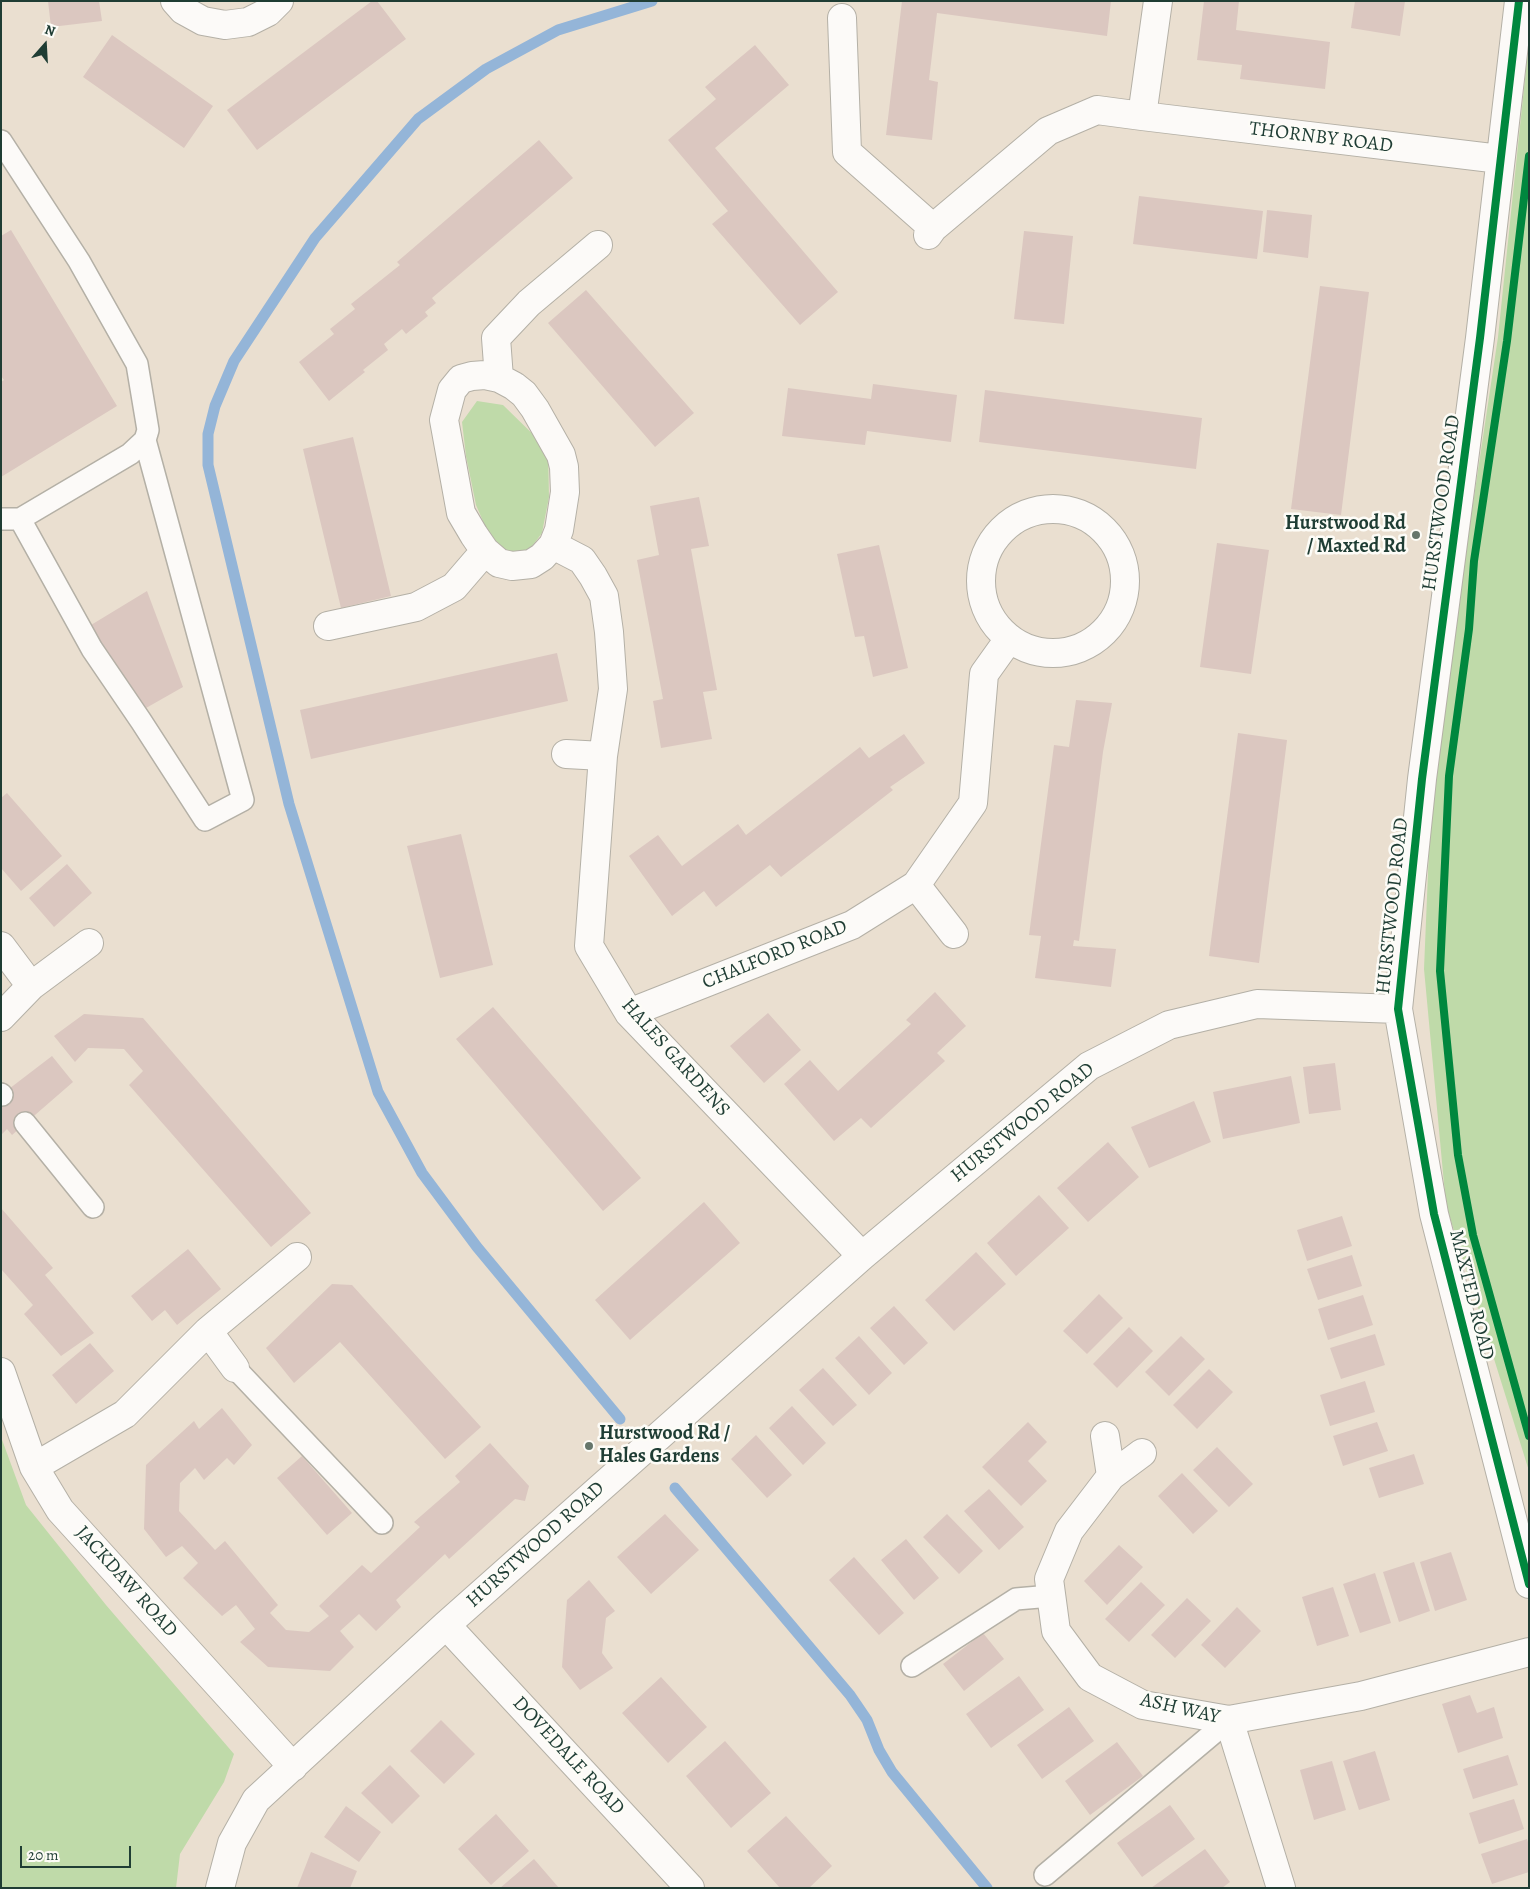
<!DOCTYPE html>
<style>
body{margin:0}
#map{position:relative;width:1530px;height:1889px;overflow:hidden;background:#eadfd0;font-family:Alegreya,serif}
canvas{display:block}
.frame{position:absolute;inset:0;border:2px solid #1f3d34;pointer-events:none}
.north{position:absolute;left:20px;top:20px;width:50px;height:50px;-webkit-text-stroke:4px #fdfcf7;paint-order:stroke;rotate:19deg;font-size:14px;font-weight:700;line-height:20px;text-align:center;color:#1f3d34}
.north::after{content:'';display:block;margin:auto;width:18px;height:22px;background:#1f3d34;clip-path:polygon(50% 0,100% 100%,50% 72%,0 100%)}
.scale{position:absolute;left:20px;top:1846px;width:111px;height:22px;box-sizing:border-box;border:2px solid #1f3d34;border-top:0;padding-left:6px;font-size:15px;line-height:18px;white-space:nowrap;color:#1f3d34;-webkit-text-stroke:4px #fdfcf7;paint-order:stroke}
</style>
<div id="map">
<canvas width="1530" height="1889"></canvas>
<div class="frame"></div>
<div class="north">N</div>
<div class="scale">20 m</div>
</div>
<script>
const c = document.querySelector('canvas').getContext('2d');
c.lineJoin = 'round';
function paint(path, color) { c.fillStyle = color; c.fill(path, 'evenodd'); }
const toPath = rows => new Path2D(rows.map(r => 'M' + r).join(''));
function strokePath(path, color, width, dash) { c.strokeStyle = color; c.lineWidth = width; c.lineCap = dash ? 'butt' : 'round'; c.setLineDash(dash || []); c.stroke(path); }
function write(font, color, halo, rows, align = 'center') {
  c.font = font + ' Alegreya,serif'; c.lineWidth = 5; c.setLineDash([]); c.textBaseline = 'middle'; c.strokeStyle = halo; c.fillStyle = color; for (const [text, x, y, turn = 0] of rows) {
    c.save(); c.translate(x, y); c.rotate((+turn || 0) * Math.PI / 180); c.textAlign = isNaN(turn) ? turn : align; if (halo) c.strokeText(text, 0, 0); c.fillText(text, 0, 0); c.restore();
  }
}
const green = toPath([
 [1529,40,1529,1471,1446,1205,1424,969,1432,777,1498,337],
 [477,401,503,405,548,449,549,497,542,533,530,549,509,553,489,535,476,505,466,456,462,422],
 [1,1437,26,1505,106,1605,234,1754,224,1782,180,1854,176,1888,1,1888]
]);
const stream = toPath([
 [620,1419,477,1247,422,1173,378,1092,289,804,208,465,208,434,215,406,234,361,315,238,418,119,486,69,558,30,652,1],
 [675,1488,850,1695,867,1720,879,1750,892,1772,987,1888]
]);
const building = toPath([
 [48,1,99,1,102,21,51,27],
 [372,1,377,1,406,39,257,150,227,110],
 [902,1,1111,1,1107,36,937,13,929,80,938,82,932,140,886,135],
 [1204,1,1239,1,1236,30,1330,42,1325,89,1240,79,1242,65,1197,60],
 [1355,1,1405,1,1400,36,1351,28],
 [112,35,213,106,184,148,83,77],
 [755,45,789,85,715,148,838,292,800,325,712,224,728,211,668,140,716,99,705,87],
 [539,140,573,178,432,298,436,303,425,312,428,316,406,334,402,329,384,344,388,350,363,370,365,372,329,401,299,362,334,334,330,329,355,309,351,304,400,265,397,262],
 [1139,196,1263,211,1257,259,1133,244],
 [1267,210,1312,215,1308,258,1263,252],
 [11,230,117,406,1,477,1,382,4,380,1,376,1,236],
 [1024,231,1073,236,1064,324,1014,319],
 [1320,286,1369,292,1341,515,1291,509],
 [586,290,694,413,655,447,548,323],
 [873,384,957,395,951,442,867,431,865,445,782,436,788,388,871,399],
 [985,390,1202,418,1196,469,979,442],
 [353,437,391,596,341,608,303,449],
 [699,497,709,546,691,549,717,690,703,692,712,739,661,748,653,701,663,699,637,560,659,555,650,506],
 [1217,543,1269,550,1251,674,1200,667],
 [879,545,908,668,873,677,864,636,855,637,837,554],
 [147,591,183,687,139,712,91,625],
 [557,653,568,701,311,759,300,710],
 [1076,700,1112,703,1103,752,1079,941,1074,940,1073,946,1116,949,1111,987,1035,978,1041,936,1029,935,1054,745,1069,747],
 [1238,733,1287,740,1259,963,1209,956],
 [904,734,925,763,890,787,893,790,781,877,770,865,716,907,704,891,672,916,629,856,658,835,682,866,738,824,746,835,860,747,869,758],
 [7,793,62,856,21,891,1,868,1,798],
 [461,834,493,965,440,978,407,846],
 [67,864,92,893,54,927,29,898],
 [935,992,966,1026,937,1053,945,1061,871,1128,861,1118,834,1141,784,1084,810,1060,838,1091,911,1024,906,1020],
 [493,1007,641,1178,603,1211,456,1039],
 [768,1013,801,1050,764,1083,730,1046],
 [84,1014,143,1018,311,1213,271,1247,129,1085,143,1071,124,1049,88,1048,75,1062,54,1036],
 [52,1056,73,1082,12,1135,7,1129,1,1135,1,1095],
 [1335,1063,1341,1110,1309,1114,1303,1067],
 [1291,1076,1300,1123,1223,1139,1213,1092],
 [1194,1101,1211,1142,1149,1168,1131,1127],
 [1108,1142,1139,1177,1088,1222,1057,1188],
 [1039,1195,1069,1228,1016,1276,987,1243],
 [704,1202,740,1243,630,1340,595,1300],
 [1,1208,53,1268,45,1275,94,1333,61,1356,24,1314,33,1305,1,1269],
 [1342,1216,1352,1246,1307,1261,1297,1230],
 [188,1249,221,1289,177,1325,165,1310,152,1321,131,1296],
 [976,1252,1006,1284,954,1331,925,1300],
 [1352,1255,1362,1286,1318,1300,1307,1269],
 [332,1284,352,1285,481,1427,445,1459,340,1342,294,1383,266,1348],
 [1099,1294,1123,1318,1087,1354,1063,1331],
 [1363,1295,1373,1325,1328,1340,1318,1309],
 [894,1306,928,1343,904,1365,870,1328],
 [1129,1327,1153,1351,1117,1388,1093,1364],
 [1375,1334,1385,1365,1341,1379,1330,1348],
 [859,1336,892,1373,869,1395,835,1358],
 [1181,1336,1205,1359,1169,1396,1145,1372],
 [90,1343,114,1371,76,1404,52,1375],
 [823,1368,857,1405,833,1426,799,1390],
 [1209,1369,1233,1392,1197,1429,1173,1405],
 [1365,1381,1375,1412,1330,1426,1320,1395],
 [792,1406,826,1443,803,1465,769,1428],
 [222,1408,252,1445,234,1465,227,1458,204,1480,195,1468,180,1483,179,1511,215,1550,225,1541,278,1605,270,1613,286,1630,309,1632,329,1616,319,1606,362,1565,371,1573,420,1527,414,1522,460,1482,455,1476,490,1443,529,1486,525,1501,515,1499,449,1559,445,1554,396,1600,401,1607,376,1631,359,1614,340,1631,354,1647,330,1671,268,1667,240,1642,255,1629,236,1605,222,1616,183,1578,198,1563,182,1546,166,1557,144,1529,146,1465,194,1421,199,1429],
 [1028,1422,1047,1442,1028,1461,1047,1481,1021,1506,982,1467],
 [1377,1422,1388,1451,1343,1466,1333,1436],
 [756,1435,792,1475,767,1498,731,1459],
 [1217,1447,1253,1484,1229,1507,1193,1470],
 [1414,1454,1424,1484,1379,1498,1369,1468],
 [302,1456,352,1513,327,1535,277,1478],
 [1182,1473,1218,1511,1193,1534,1158,1496],
 [989,1489,1024,1527,999,1550,964,1511],
 [665,1514,699,1550,651,1594,617,1557],
 [947,1514,983,1551,959,1574,923,1537],
 [906,1539,939,1578,914,1600,881,1560],
 [1119,1545,1143,1567,1107,1605,1084,1581],
 [1451,1552,1467,1600,1435,1611,1420,1562],
 [854,1557,904,1613,879,1635,829,1580],
 [1414,1562,1430,1611,1399,1622,1383,1572],
 [1375,1573,1391,1623,1360,1633,1343,1584],
 [589,1580,615,1611,606,1618,602,1653,613,1668,580,1690,562,1667,567,1600],
 [1141,1582,1165,1605,1129,1642,1105,1619],
 [1333,1587,1349,1636,1317,1646,1302,1597],
 [1187,1598,1211,1621,1175,1658,1151,1635],
 [1237,1607,1261,1631,1225,1668,1201,1645],
 [983,1633,1004,1659,964,1691,943,1664],
 [1019,1676,1044,1710,991,1748,966,1714],
 [661,1677,707,1727,668,1763,622,1713],
 [1470,1695,1477,1713,1494,1707,1503,1738,1458,1753,1442,1704],
 [1069,1707,1094,1741,1042,1779,1017,1745],
 [441,1720,475,1754,444,1784,410,1751],
 [725,1741,771,1793,731,1828,686,1776],
 [1117,1742,1143,1776,1090,1815,1065,1781],
 [1375,1751,1390,1800,1359,1810,1343,1761],
 [1508,1755,1518,1785,1473,1799,1463,1769],
 [1332,1761,1346,1810,1314,1820,1300,1770],
 [390,1765,420,1796,392,1824,361,1793],
 [1514,1799,1524,1829,1479,1844,1469,1813],
 [1170,1805,1195,1839,1142,1877,1117,1843],
 [346,1806,381,1832,359,1862,324,1837],
 [496,1814,529,1851,491,1885,458,1849],
 [786,1816,832,1866,809,1888,780,1888,747,1851],
 [1527,1839,1529,1845,1529,1872,1492,1884,1481,1854],
 [1205,1849,1230,1882,1222,1888,1151,1888],
 [311,1852,357,1871,350,1888,297,1888],
 [534,1859,559,1888,500,1888]
]);
const service = toPath([
 [1,141,79,261,137,364,148,430,145,440,130,454,20,519,1,519],
 [20,519,92,649,141,721,205,820,243,800,145,440],
 [1,1094,2,1095],
 [25,1123,93,1207],
 [235,1368,382,1523],
 [912,1666,1016,1599,1051,1596],
 [1045,1875,1229,1720]
]);
const minor = toPath([
 [175,1,183,10,203,21,225,25,248,22,268,12,279,1],
 [1519,1,1480,338,1422,779,1398,1009,1434,1214,1529,1584],
 [842,18,847,152,933,228],
 [1142,116,1158,1],
 [928,235,933,228,1048,131,1097,110,1142,116,1500,159],
 [485,375,499,378,514,386,524,394,535,409,561,455,564,467,565,492,559,530,553,545,542,557,531,564,512,566,499,563,485,551,474,535,461,513,444,420,452,390,461,379,472,376,485,375],
 [499,378,496,338,529,303,598,245],
 '981 581a72 72 0 1 1 144 0a72 72 0 1 1-144 0Z',
 [553,545,582,560,593,576,604,596,609,632,613,689,603,756,589,946,629,1013,862,1256],
 [328,626,416,607,454,587,485,551],
 [566,754,603,756],
 [916,885,954,934],
 [1,946,31,986],
 [629,1013,852,925,916,885,973,803,984,674,1009,639],
 [1,1017,31,986,89,943],
 [208,1331,235,1368],
 [1,1372,34,1467,60,1510,293,1767],
 [1105,1436,1111,1476],
 [1142,1453,1111,1476,1069,1531,1049,1579,1056,1631,1090,1677,1143,1705,1229,1720,1361,1696,1529,1652],
 [34,1467,125,1414,208,1331,297,1257],
 [446,1625,690,1888],
 [1229,1720,1281,1888],
 [220,1888,232,1843,256,1800,446,1625,862,1256,1089,1066,1169,1025,1257,1004,1398,1009]
]);
const cycleway = toPath([
 [1519,1,1480,338,1422,779,1398,1009,1434,1214,1529,1584],
 [1529,156,1507,341,1474,561,1469,629,1449,776,1440,971,1458,1155,1473,1235,1529,1436]
]);
const markers = [
 [1416,535,5,"#66766b"],
 [589,1446,5,"#66766b"]
];
const streetNames = [
 ["THORNBY ROAD",1321,138,7],
 ["HURSTWOOD ROAD",1442,503,-82],
 ["HURSTWOOD ROAD",1393,906,-84],
 ["CHALFORD ROAD",775,955,-22],
 ["HALES GARDENS",675,1058,48],
 ["HURSTWOOD ROAD",1023,1123,-39],
 ["MAXTED ROAD",1471,1295,76],
 ["HURSTWOOD ROAD",536,1545,-42],
 ["JACKDAW ROAD",126,1582,48],
 ["ASH WAY",1180,1709,13],
 ["DOVEDALE ROAD",568,1756,47]
];
const poiNames = [
 ["Hurstwood Rd",1406,524],
 ["/ Maxted Rd",1406,547],
 ["Hurstwood Rd /",599,1434,"left"],
 ["Hales Gardens",599,1457,"left"]
];
paint(green, '#bfdaa9');
strokePath(stream, '#94b5d8', 11);
paint(building, '#dbc7c0');
strokePath(service, '#b4b0a6', 24);
strokePath(minor, '#b4b0a6', 30);
strokePath(service, '#fcfaf8', 21);
strokePath(minor, '#fcfaf8', 28);
strokePath(cycleway, '#00873e', 8);
for (const [x, y, r, color] of markers) { const dot = new Path2D(); dot.arc(x, y, r, 0, 2 * Math.PI); c.fillStyle = color; c.fill(dot); strokePath(dot, '#fdfcf7', 2); }
write('20px', '#1f3d34', '#fdfcf7', streetNames);
write('bold 20px', '#1f3d34', '#fdfcf7', poiNames, 'right');
</script>
